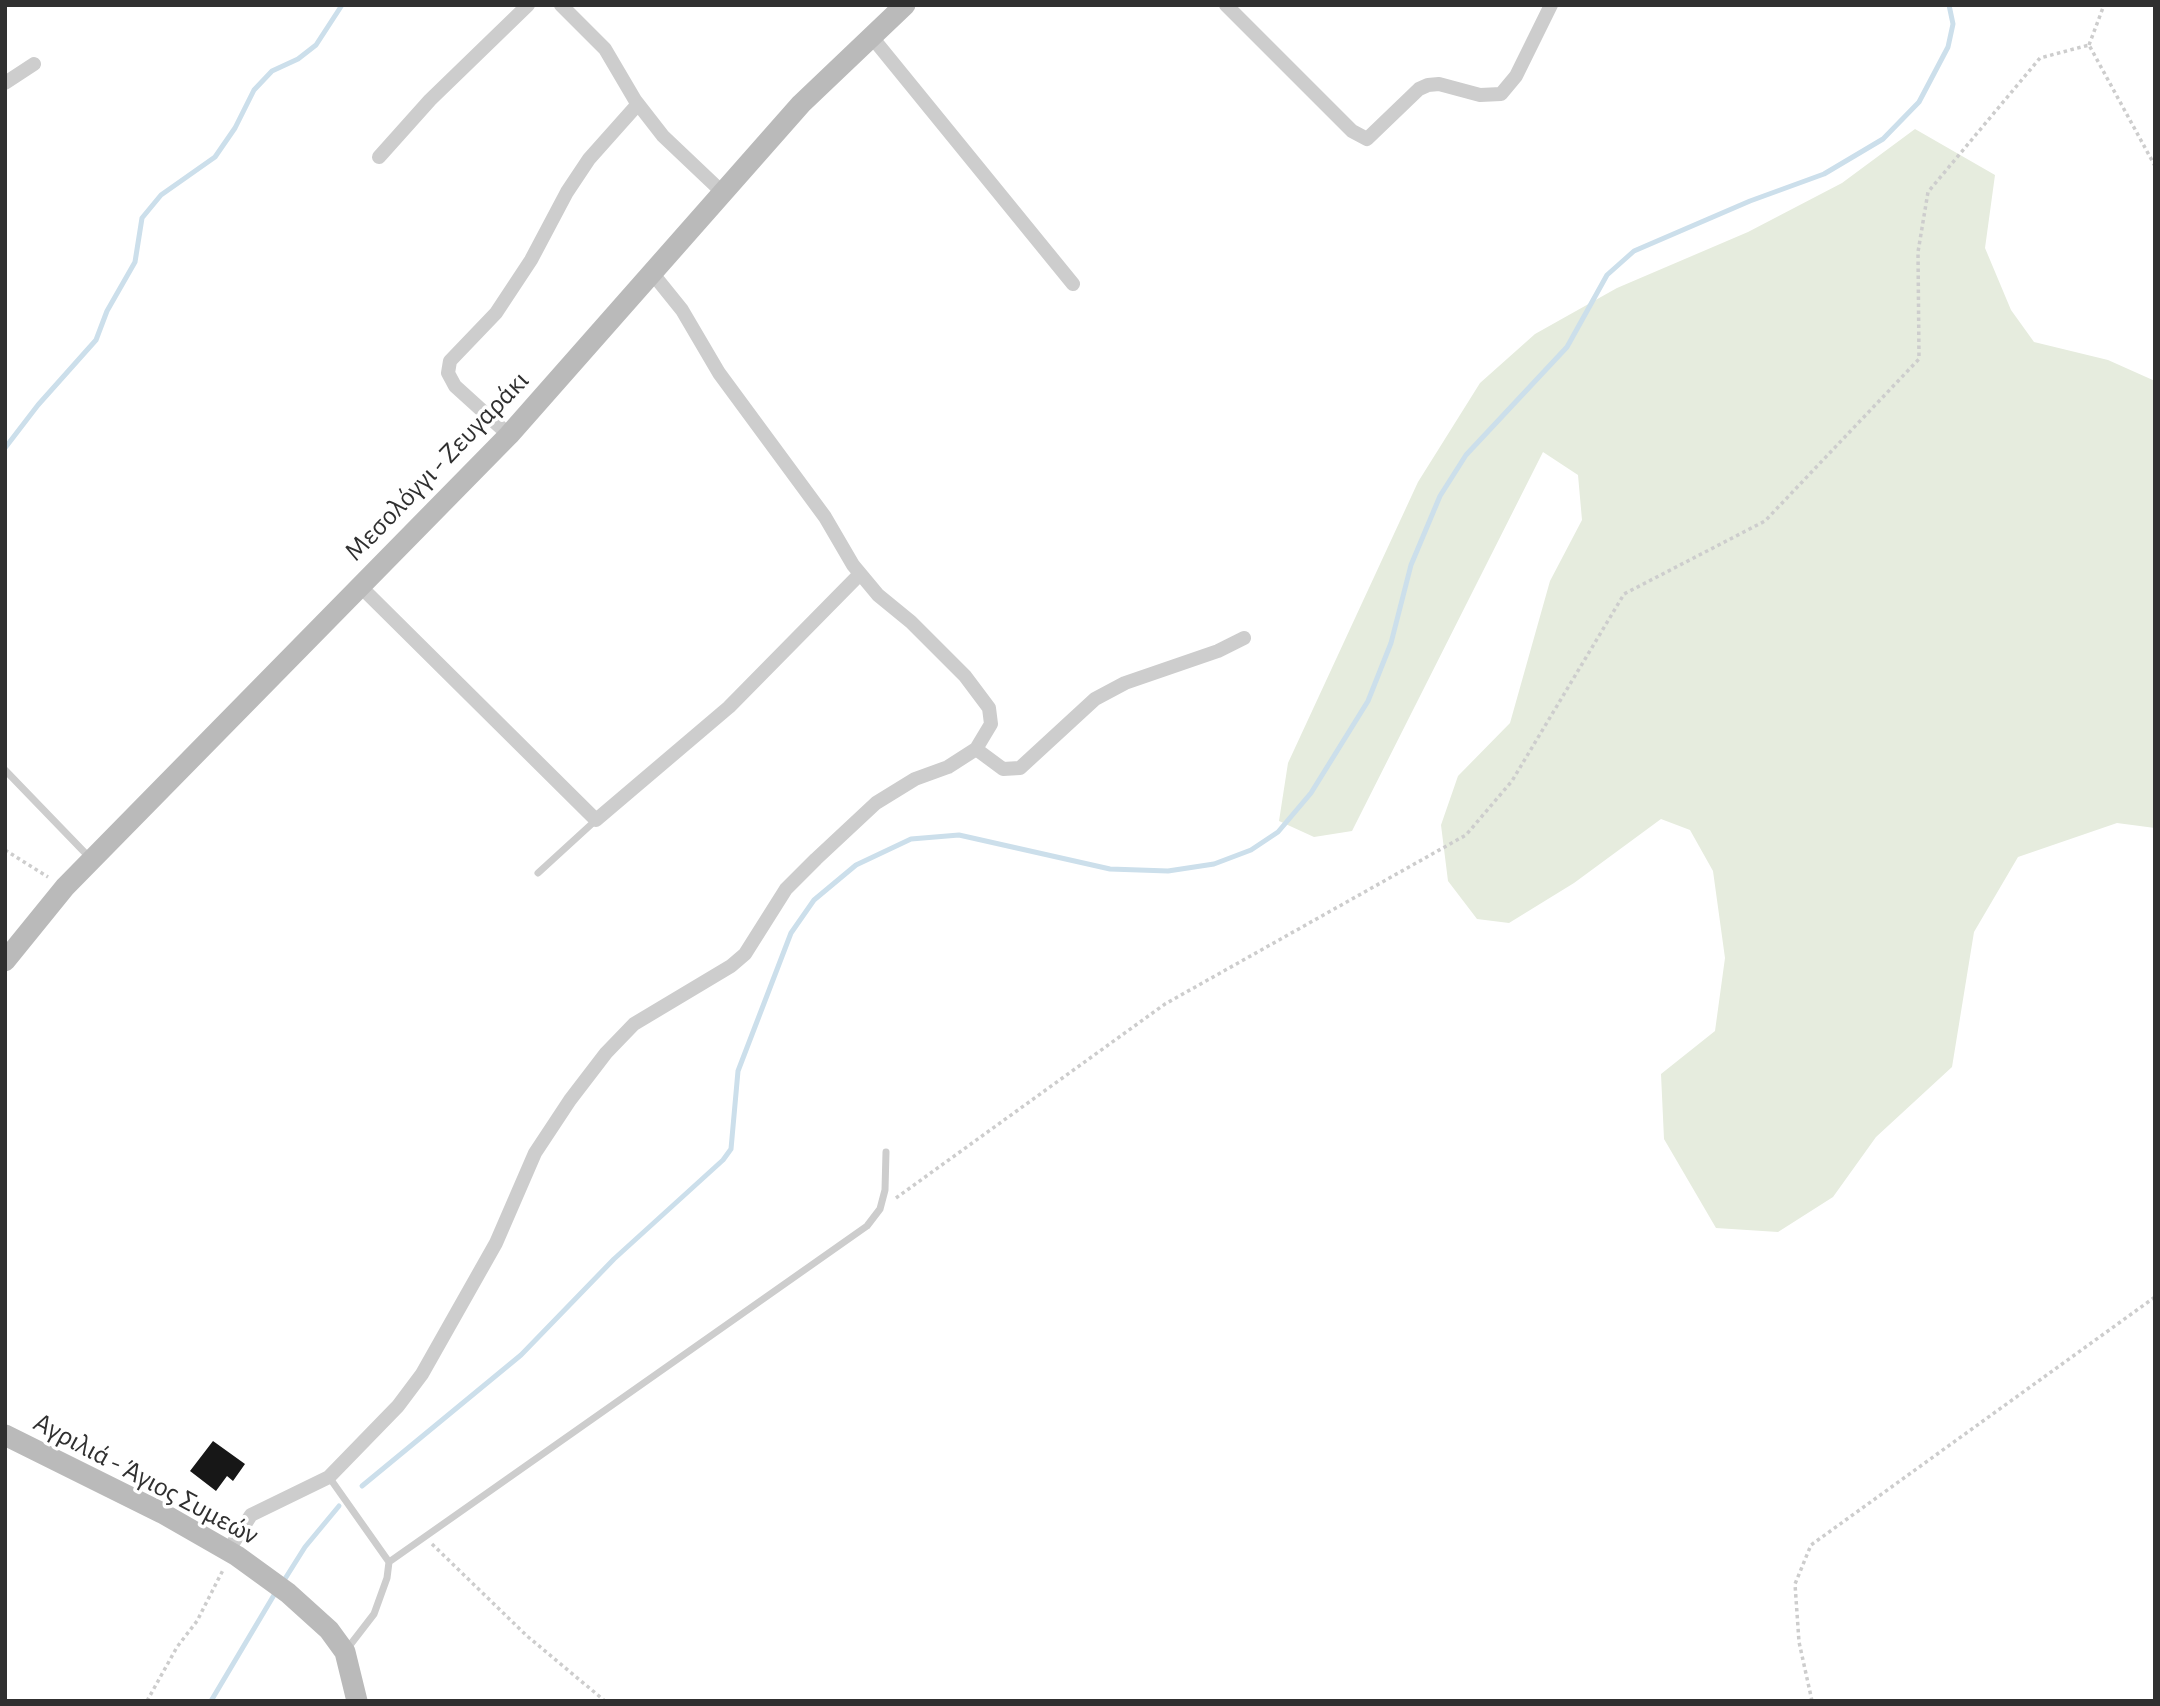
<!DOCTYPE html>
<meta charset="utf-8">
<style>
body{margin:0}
#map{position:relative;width:2160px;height:1706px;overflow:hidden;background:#fff;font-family:"Alegreya Sans",sans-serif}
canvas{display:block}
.frame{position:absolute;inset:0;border:7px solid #303030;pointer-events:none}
</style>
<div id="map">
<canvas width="2160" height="1706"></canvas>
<div class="frame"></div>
</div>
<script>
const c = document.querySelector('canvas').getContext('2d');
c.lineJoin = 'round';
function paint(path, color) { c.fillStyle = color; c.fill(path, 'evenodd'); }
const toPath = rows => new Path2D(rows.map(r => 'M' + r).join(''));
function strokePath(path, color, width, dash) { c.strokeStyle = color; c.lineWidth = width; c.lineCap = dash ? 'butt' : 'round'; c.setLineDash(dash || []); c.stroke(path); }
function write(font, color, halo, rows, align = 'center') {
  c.font = font + ' "Alegreya Sans",sans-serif'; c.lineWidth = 7; c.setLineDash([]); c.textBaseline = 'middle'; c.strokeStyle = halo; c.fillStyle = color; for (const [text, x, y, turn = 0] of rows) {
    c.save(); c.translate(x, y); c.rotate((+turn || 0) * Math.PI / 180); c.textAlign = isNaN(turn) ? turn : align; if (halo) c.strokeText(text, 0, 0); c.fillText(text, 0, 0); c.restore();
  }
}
const green = toPath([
 [1915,129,1995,175,1985,248,2011,310,2034,342,2108,360,2155,381,2155,828,2117,823,2018,857,1974,932,1952,1067,1876,1137,1833,1197,1778,1232,1716,1228,1664,1139,1661,1074,1715,1031,1725,958,1713,871,1690,830,1661,819,1574,883,1509,923,1477,919,1448,881,1441,825,1458,776,1510,723,1550,581,1582,520,1578,475,1543,452,1352,831,1314,837,1279,821,1288,763,1418,482,1480,383,1535,334,1617,288,1748,232,1842,183]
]);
const stream = toPath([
 [5,448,38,405,96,340,107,311,135,262,142,218,161,195,215,157,235,128,254,90,272,71,298,59,316,45,342,5],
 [362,1486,521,1355,614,1259,723,1160,731,1149,738,1071,791,933,814,900,856,865,911,839,959,835,1110,869,1168,871,1214,864,1251,850,1278,832,1311,793,1368,701,1391,643,1411,565,1440,496,1466,455,1567,347,1607,275,1634,251,1750,201,1824,174,1883,139,1919,102,1948,47,1953,24,1949,5],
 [283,1582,305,1547,339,1506],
 [211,1701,277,1590]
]);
const building = toPath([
 [213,1441,245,1464,233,1481,227,1476,216,1491,190,1471]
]);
const path = toPath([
 [2089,45,2104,5],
 [5,850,48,877],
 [896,1198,1165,1004,1466,835,1512,781,1624,594,1765,521,1919,359,1918,252,1928,192,2040,58,2089,45,2155,166],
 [432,1544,527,1636,605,1701],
 [147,1701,177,1647,197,1621,223,1570],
 [1812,1701,1799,1642,1795,1584,1811,1545,2155,1297]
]);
const service = toPath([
 [5,770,90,858],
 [538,873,596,820],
 [329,1477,389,1562],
 [347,1649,374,1614,387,1578,389,1562,867,1226,880,1209,885,1190,886,1152]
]);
const minor = toPath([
 [561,5,605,49,635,100,663,136,721,191],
 [1226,5,1352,131,1367,139,1419,89,1428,85,1439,84,1480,95,1501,94,1516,76,1551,5],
 [871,36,1073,284],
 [5,83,34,64],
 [379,157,430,100,528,5],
 [509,435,455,386,448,373,450,361,496,313,531,260,567,192,589,159,638,104],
 [361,587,596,820,729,707,860,574],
 [976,749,1003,769,1020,768,1095,699,1125,683,1218,651,1244,638],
 [228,1551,251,1515,329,1477,398,1406,422,1374,496,1243,535,1153,570,1100,606,1053,634,1024,731,966,745,954,786,889,816,859,876,803,915,779,948,767,976,749,991,724,989,708,965,676,911,622,878,595,853,565,825,517,719,373,682,310,653,274]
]);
const secondary = toPath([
 [5,961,65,887,509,435,801,104,905,5],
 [5,1435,162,1513,237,1556,288,1593,329,1630,345,1652,357,1701]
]);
const streetNames = [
 ["Μεσολόγγι - Ζευγαράκι",437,466,-46],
 ["Αγριλιά - Άγιος Συμεών",146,1479,28]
];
paint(green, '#e6ecde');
strokePath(stream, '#ccdfeb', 5);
paint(building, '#171717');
strokePath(path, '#cdcdcd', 3.5, [3.5, 3.5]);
strokePath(service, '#cdcdcd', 7);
strokePath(minor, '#cdcdcd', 14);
strokePath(secondary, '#bababa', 21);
write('28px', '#303030', '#fff', streetNames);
</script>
